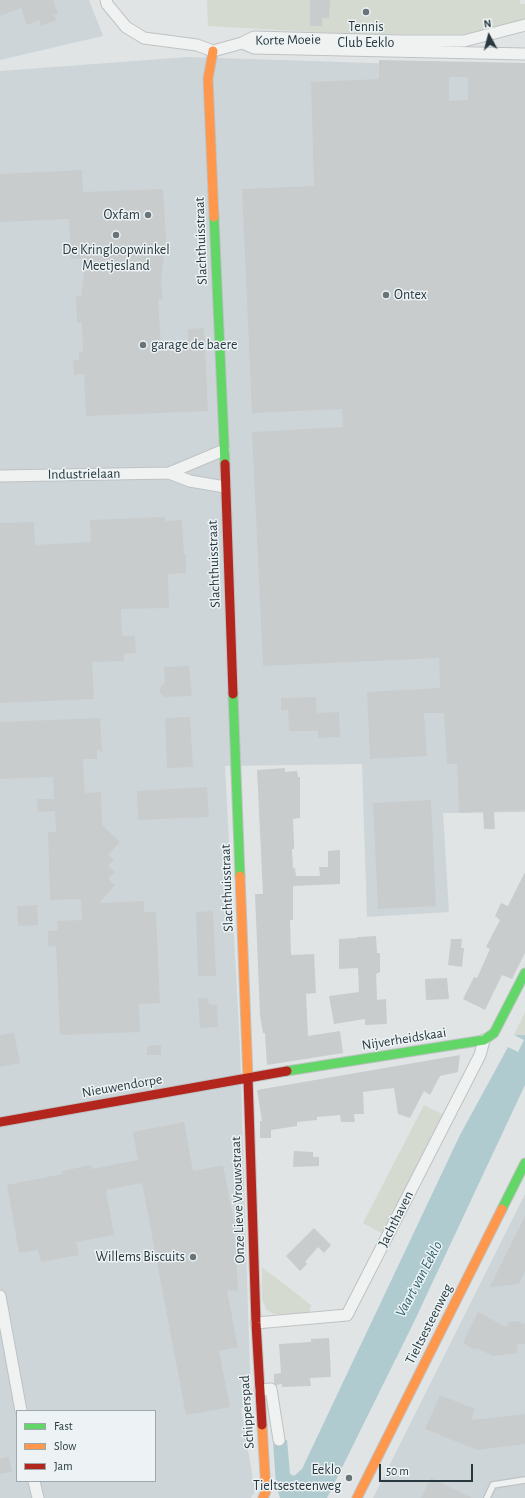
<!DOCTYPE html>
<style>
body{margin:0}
#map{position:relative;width:525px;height:1498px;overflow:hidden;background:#e0e4e5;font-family:"Alegreya Sans",sans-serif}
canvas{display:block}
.legend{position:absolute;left:16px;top:1410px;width:140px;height:72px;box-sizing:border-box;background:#edf3f5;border:1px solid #9ea8ac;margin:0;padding:5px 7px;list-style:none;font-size:12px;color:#28383e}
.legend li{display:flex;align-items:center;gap:8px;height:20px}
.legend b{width:20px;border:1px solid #9ea8ac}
.north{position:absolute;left:469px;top:16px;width:40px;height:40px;-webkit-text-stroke:3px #edf3f5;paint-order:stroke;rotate:353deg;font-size:11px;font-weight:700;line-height:16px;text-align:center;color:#28383e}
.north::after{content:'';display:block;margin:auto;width:14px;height:18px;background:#28383e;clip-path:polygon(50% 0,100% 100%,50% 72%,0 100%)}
.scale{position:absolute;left:379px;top:1464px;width:94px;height:18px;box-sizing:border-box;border:2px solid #28383e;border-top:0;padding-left:5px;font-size:12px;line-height:14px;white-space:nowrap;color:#28383e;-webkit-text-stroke:3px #edf3f5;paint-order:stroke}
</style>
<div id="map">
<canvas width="525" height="1498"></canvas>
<ul class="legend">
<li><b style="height:5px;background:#63d668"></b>Fast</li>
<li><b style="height:5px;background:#ff974d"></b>Slow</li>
<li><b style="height:5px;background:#b3261e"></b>Jam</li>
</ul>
<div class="north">N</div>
<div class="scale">50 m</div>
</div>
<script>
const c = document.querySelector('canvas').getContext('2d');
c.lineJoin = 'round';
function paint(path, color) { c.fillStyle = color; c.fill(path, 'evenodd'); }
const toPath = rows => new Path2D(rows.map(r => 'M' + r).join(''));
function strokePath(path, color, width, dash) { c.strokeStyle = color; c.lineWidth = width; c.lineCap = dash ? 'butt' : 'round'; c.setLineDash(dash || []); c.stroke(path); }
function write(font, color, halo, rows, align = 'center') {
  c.font = font + ' "Alegreya Sans",sans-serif'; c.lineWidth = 3; c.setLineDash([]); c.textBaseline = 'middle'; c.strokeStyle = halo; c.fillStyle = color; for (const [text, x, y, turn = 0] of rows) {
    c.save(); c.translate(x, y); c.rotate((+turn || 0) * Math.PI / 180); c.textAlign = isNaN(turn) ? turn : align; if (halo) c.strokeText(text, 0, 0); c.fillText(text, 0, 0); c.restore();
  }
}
const built = toPath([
 [0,0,89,0,103,36,0,60],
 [188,57,525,68,525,812,443,813,449,912,367,917,362,764,225,766,240,1048,251,1407,241,1408,255,1491,251,1498,0,1498,0,71],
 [17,1411,155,1411,155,1481,17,1481],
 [525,1194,525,1498,373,1498]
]);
const green = toPath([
 [207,0,520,0,520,4,525,4,525,20,478,34,350,34,208,26],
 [525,1012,525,1035,514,1035],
 [424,1105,448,1117,387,1236,363,1223],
 [262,1267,311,1305,309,1314,273,1314,266,1309,262,1299]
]);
const water = toPath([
 [514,1035,525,1035,525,1085,413,1324,327,1498,280,1498,276,1485,273,1441,287,1440,290,1474,294,1476,302,1469,460,1135,508,1047,518,1052,524,1040]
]);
const building = toPath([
 [0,0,53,0,58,14,53,15,57,20,41,26,39,20,27,25,21,8,0,16],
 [310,0,330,0,329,18,322,18,322,26,310,26],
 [379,60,525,63,525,810,494,812,495,829,484,829,483,812,459,813,457,764,447,764,444,713,424,713,427,756,370,759,367,692,440,688,439,658,263,666,252,432,343,427,342,409,252,413,242,189,314,186,311,82,379,79],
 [449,77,468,77,468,100,449,101],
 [82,170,83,192,163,189,166,237,161,281,163,299,158,300,161,344,188,343,188,329,204,328,208,411,86,416,84,374,74,375,73,360,79,360,79,352,83,352,82,323,77,323,76,297,81,296,86,258,71,259,69,219,0,222,0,174],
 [165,517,165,521,182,520,184,554,186,554,186,573,168,574,169,608,121,609,122,636,135,636,136,653,123,654,124,661,92,662,94,699,0,703,0,523,34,522,35,545,91,542,90,520],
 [189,666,192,696,164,697,160,693,160,688,165,682,164,667],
 [316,697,317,713,339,712,340,737,318,738,318,731,289,731,288,710,281,710,281,698],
 [190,717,193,767,167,768,165,718],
 [100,718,102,752,97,749,97,759,83,759,85,793,101,792,102,825,120,842,108,855,114,860,108,866,115,872,108,879,115,885,99,903,144,901,144,912,156,912,160,1003,139,1004,140,1032,60,1035,56,946,48,947,48,931,58,930,57,921,82,920,81,899,50,900,48,832,56,832,55,811,38,812,37,799,54,799,53,777,0,779,0,722],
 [285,768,285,772,297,771,298,777,300,777,300,818,293,819,294,842,294,849,292,849,293,868,295,868,296,876,320,876,319,867,328,867,328,851,340,850,340,884,293,886,293,920,290,920,291,955,314,954,316,993,306,994,308,1036,340,1031,343,1053,267,1065,265,1033,263,1033,260,1015,255,894,263,894,257,770],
 [207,787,209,817,138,820,137,791],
 [431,800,436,906,378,909,373,803],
 [525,872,525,953,512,979,502,975,485,1010,463,999,474,977,477,978,490,949,486,947,500,920,495,916,501,903,508,906],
 [37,905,38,925,18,926,17,906],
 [213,911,216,976,198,976,196,912],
 [376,936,377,953,380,953,380,972,376,974,377,1000,386,999,387,1024,365,1025,365,1019,334,1024,329,996,359,992,358,968,339,969,339,939,357,938,357,937],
 [451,939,462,939,461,948,464,948,462,967,448,965],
 [447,978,449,999,426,1000,425,979],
 [198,998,208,998,209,1004,217,1005,218,1027,200,1028],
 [14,1033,20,1063,0,1067,0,1035],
 [161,1045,161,1055,147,1055,147,1046],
 [460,1055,458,1072,440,1076,430,1095,424,1091,410,1118,398,1114,394,1088,385,1089,363,1092,364,1114,354,1114,355,1122,341,1122,340,1115,317,1117,317,1120,297,1122,297,1126,271,1130,271,1138,260,1138,260,1121,262,1121,257,1090],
 [184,1122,193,1171,223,1165,234,1222,238,1290,227,1291,238,1347,219,1351,230,1407,186,1415,142,1183,106,1190,114,1235,76,1242,79,1255,41,1262,38,1250,19,1253,7,1185,62,1174,62,1171,91,1165,92,1169,138,1160,133,1132],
 [294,1151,313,1152,313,1157,319,1157,319,1166,293,1167],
 [525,1216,525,1271,519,1284,490,1287],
 [314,1228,331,1245,324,1253,318,1247,305,1262,307,1264,300,1271,286,1256],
 [478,1312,506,1327,509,1322,521,1321,521,1324,525,1323,525,1344,517,1344,518,1353,493,1356,477,1348,476,1350,463,1343],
 [329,1338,331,1377,310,1378,311,1386,282,1387,282,1384,276,1385,274,1383,274,1374,281,1373,279,1344,311,1342,311,1339],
 [440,1395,475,1409,471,1420,525,1414,525,1444,477,1450,425,1429],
 [9,1457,12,1472,0,1474,0,1459],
 [431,1478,472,1498,421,1498]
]);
const lane = toPath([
 [487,1498,493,1485,525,1480]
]);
const street = toPath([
 [106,0,107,4,126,27,144,38,197,45,213,51,242,43,254,37,400,41,464,41,525,25],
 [242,43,254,48,525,54],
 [169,473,190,481,225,487],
 [0,476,169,473,224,450],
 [0,1296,21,1411],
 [256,1323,347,1315,480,1055,484,1040],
 [260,1390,271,1389,279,1440],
 [34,1481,38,1498]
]);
const fast = toPath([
 [214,217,225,464],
 [233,694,240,876],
 [287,1071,484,1040,494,1033,525,973],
 [502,1209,525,1163]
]);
const slow = toPath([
 [213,51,208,79,214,217],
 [240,876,248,1078],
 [262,1425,266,1491,263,1498],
 [357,1498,502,1209]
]);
const jam = toPath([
 [225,464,233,694],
 [248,1078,256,1323,262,1425],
 [0,1122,287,1071]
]);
const markers = [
 [366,12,4,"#687478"],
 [148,215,4,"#687478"],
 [116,235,4,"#687478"],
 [386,295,4,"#687478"],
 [143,345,4,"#687478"],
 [193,1257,4,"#687478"],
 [349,1478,4,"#687478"]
];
const poiNames = [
 ["Tennis",366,27,"center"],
 ["Club Eeklo",366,43,"center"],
 ["Oxfam",140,215],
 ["De Kringloopwinkel",116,250,"center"],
 ["Meetjesland",116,266,"center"],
 ["Ontex",394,295,"left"],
 ["garage de baere",151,345,"left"],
 ["Willems Biscuits",185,1257],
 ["Eeklo",341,1470],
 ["Tieltsesteenweg",341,1486]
];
const streetNames = [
 ["Korte Moeie",288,40,-1],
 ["Slachthuisstraat",201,241,-92],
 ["Industrielaan",84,474,-1],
 ["Slachthuisstraat",214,564,-92],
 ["Slachthuisstraat",227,888,-92],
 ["Nijverheidskaai",404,1039,-9],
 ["Nieuwendorpe",122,1086,-10],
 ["Onze Lieve Vrouwstraat",238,1200,-92],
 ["Jachthaven",396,1219,-63],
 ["Tieltsesteenweg",429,1324,-63],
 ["Schipperspad",247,1412,-94]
];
const waterNames = [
 ["Vaart van Eeklo",419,1279,-62]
];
paint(built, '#ced5d8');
paint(green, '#d4dad0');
paint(water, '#afcbd0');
paint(building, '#c9cccd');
strokePath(lane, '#bec2c3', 8);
strokePath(street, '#bec2c3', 13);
strokePath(fast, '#bec2c3', 11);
strokePath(slow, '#bec2c3', 11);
strokePath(jam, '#bec2c3', 11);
strokePath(lane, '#f0f2f2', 5.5);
strokePath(street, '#f0f2f2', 11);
strokePath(fast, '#63d668', 9);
strokePath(slow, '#ff974d', 9);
strokePath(jam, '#b3261e', 9);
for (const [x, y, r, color] of markers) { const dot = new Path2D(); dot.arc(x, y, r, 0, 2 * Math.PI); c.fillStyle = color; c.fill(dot); strokePath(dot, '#edf3f5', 1.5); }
write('14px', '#28383e', '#edf3f5', poiNames, 'right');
write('14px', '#28383e', '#edf3f5', streetNames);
write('italic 15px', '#336470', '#edf3f5', waterNames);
</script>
